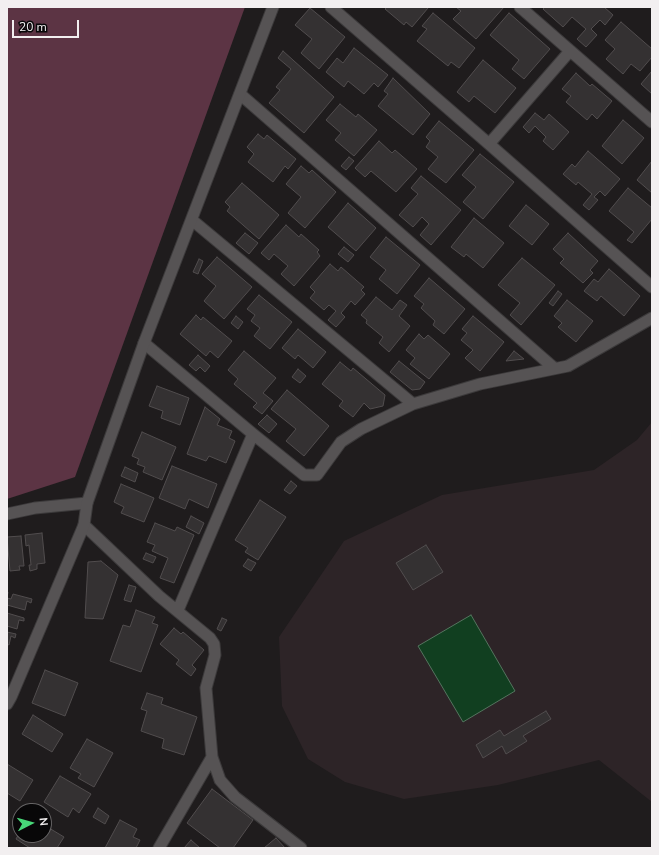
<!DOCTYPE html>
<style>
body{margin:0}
#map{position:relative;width:659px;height:855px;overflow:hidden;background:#1f1c1d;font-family:"Nunito Sans",sans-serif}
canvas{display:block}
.frame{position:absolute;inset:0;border:8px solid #f2eff0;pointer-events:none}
.north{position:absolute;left:12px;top:803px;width:40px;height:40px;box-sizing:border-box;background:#080708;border:1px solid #666465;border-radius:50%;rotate:84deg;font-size:11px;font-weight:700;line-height:16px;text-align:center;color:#f2eff0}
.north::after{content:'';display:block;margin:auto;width:14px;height:18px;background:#48d778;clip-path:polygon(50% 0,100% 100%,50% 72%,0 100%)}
.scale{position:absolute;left:12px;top:20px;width:67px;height:18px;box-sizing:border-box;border:2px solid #f2eff0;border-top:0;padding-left:5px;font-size:12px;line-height:14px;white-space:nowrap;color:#f2eff0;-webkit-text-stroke:3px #080708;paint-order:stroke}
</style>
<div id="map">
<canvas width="659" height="855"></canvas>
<div class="frame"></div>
<div class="north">N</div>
<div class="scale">20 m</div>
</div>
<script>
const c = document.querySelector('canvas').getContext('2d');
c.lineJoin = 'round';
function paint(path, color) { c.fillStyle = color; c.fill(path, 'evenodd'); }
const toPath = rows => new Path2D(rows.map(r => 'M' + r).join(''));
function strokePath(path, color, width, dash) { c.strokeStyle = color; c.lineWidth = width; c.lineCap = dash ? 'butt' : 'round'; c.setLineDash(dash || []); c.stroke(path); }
const built = toPath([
 [652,422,652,802,599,760,498,785,404,799,345,782,308,759,282,706,279,637,344,541,442,495,594,470,637,440]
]);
const green = toPath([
 [7,7,245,7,75,477,7,499]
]);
const water = toPath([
 [471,615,515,691,463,722,418,646,471,615]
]);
const building = toPath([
 [387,7,427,7,428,8,412,27,406,22,404,25,385,9,387,7],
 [456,7,504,7,476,39,453,19,461,11,456,7],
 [545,7,604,7,613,15,605,25,600,20,591,29,597,35,586,47,577,39,586,29,572,17,563,27,543,9,545,7],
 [310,8,345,37,319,69,301,53,312,39,295,25,310,8],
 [433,13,475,48,459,68,451,62,448,66,417,41,427,29,422,26,433,13],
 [509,13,550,49,524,79,512,69,519,60,490,35,509,13],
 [621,22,652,49,652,57,640,71,631,64,623,74,606,59,615,49,605,40,621,22],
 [354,48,388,75,378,87,374,83,364,94,348,81,344,87,326,72,337,58,343,63,354,48],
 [283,51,334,97,304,133,269,103,280,90,276,87,291,69,278,58,283,51],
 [483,60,516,88,495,113,474,96,469,102,457,92,483,60],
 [652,71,652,94,641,84,652,71],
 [576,73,590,86,592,84,612,101,597,119,592,114,587,120,566,102,571,96,562,89,576,73],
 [393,78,430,114,413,135,378,106,388,94,384,91,393,78],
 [340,104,356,117,358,114,377,130,354,156,335,140,341,133,326,120,340,104],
 [535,113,544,120,549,114,569,132,553,150,543,141,546,137,535,126,529,133,523,127,535,113],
 [623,120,644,138,622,164,602,146,623,120],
 [439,121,474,150,446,183,428,169,438,157,426,147,430,141,426,137,439,121],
 [258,134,264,139,267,135,296,159,288,169,285,166,273,182,248,162,254,154,247,147,258,134],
 [379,141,392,153,395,150,417,169,396,192,371,171,365,177,355,168,379,141],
 [588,151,620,179,605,196,600,191,594,197,598,200,589,210,583,205,592,194,578,182,576,185,563,174,572,164,575,167,588,151],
 [480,154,514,182,483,219,463,202,476,187,462,175,480,154],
 [349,157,354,161,346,170,341,166,349,157],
 [652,161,652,193,637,180,652,161],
 [301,166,309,173,312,170,336,192,305,228,288,213,301,197,286,184,301,166],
 [421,176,461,210,431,245,420,235,429,224,422,217,413,227,399,215,418,194,411,188,421,176],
 [242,183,279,215,259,239,227,211,230,207,225,202,242,183],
 [628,188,652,208,652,219,632,243,627,240,634,232,609,211,628,188],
 [348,203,376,228,356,251,328,227,348,203],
 [526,205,549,224,532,245,509,226,526,205],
 [474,218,504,243,483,268,466,254,464,257,451,247,474,218],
 [286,225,299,237,301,234,319,250,317,252,320,256,294,286,281,274,288,266,274,254,269,260,261,253,286,225],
 [245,233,258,243,249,254,236,243,245,233],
 [568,233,598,261,590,270,593,273,583,283,560,263,564,259,553,249,568,233],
 [386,237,420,265,397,294,379,279,386,270,370,257,386,237],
 [344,247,354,255,348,262,338,254,344,247],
 [217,257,252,287,224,319,204,301,216,286,202,274,217,257],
 [522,258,555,285,521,325,510,315,520,303,498,285,522,258],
 [199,259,203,261,198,274,193,272,199,259],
 [330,264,338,271,341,267,364,287,361,290,365,294,355,305,351,301,341,313,345,317,336,327,328,320,336,311,329,305,324,310,310,298,315,292,310,287,330,264],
 [609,269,640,296,624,316,601,296,597,301,584,291,594,279,598,282,609,269],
 [429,278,465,309,444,334,433,325,435,321,421,308,424,304,414,296,429,278],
 [558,291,562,294,553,306,549,303,558,291],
 [259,295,292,322,270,349,254,336,260,328,251,321,255,315,247,309,259,295],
 [376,297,392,310,400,300,407,305,399,316,410,326,389,352,379,343,383,337,366,323,367,320,361,315,376,297],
 [567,300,593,321,576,342,558,327,562,323,554,316,567,300],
 [196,315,201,320,203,317,232,341,218,358,210,351,206,356,180,334,196,315],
 [236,316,243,322,238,329,231,323,236,316],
 [473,316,504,342,480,371,465,358,473,350,461,340,467,333,462,329,473,316],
 [298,329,326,352,313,368,298,355,295,359,282,348,298,329],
 [419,334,424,339,428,335,450,354,429,379,410,364,415,358,406,350,419,334],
 [244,351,276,378,263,393,273,401,262,414,253,407,257,403,234,384,238,379,228,370,244,351],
 [514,351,524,359,506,361,514,351],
 [198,355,210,366,205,372,200,367,196,371,189,365,198,355],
 [399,361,425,382,420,389,412,390,390,372,399,361],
 [340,362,351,371,353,368,385,395,383,406,370,409,364,403,353,417,339,406,343,401,322,384,340,362],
 [298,369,306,376,300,383,292,377,298,369],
 [157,386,189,398,180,425,161,418,163,411,149,406,157,386],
 [287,390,329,426,304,456,286,441,296,429,271,409,287,390],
 [205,407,220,419,217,425,232,431,229,438,235,441,226,463,209,456,206,461,187,454,205,407],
 [267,415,277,424,269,433,258,424,267,415],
 [142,432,176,447,162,480,143,472,145,467,137,464,139,459,132,456,142,432],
 [172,466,217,484,208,508,189,499,185,509,159,498,172,466],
 [125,467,138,473,135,482,121,476,125,467],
 [291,481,297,486,290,494,284,490,291,481],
 [121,484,154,498,144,522,121,513,124,507,114,502,121,484],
 [260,500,286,517,258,560,245,552,248,548,235,540,260,500],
 [191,516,204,523,199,534,186,527,191,516],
 [155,523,175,531,177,527,194,535,174,583,160,578,168,558,152,551,155,545,147,542,155,523],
 [42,533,45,563,37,564,37,569,30,571,29,565,31,565,29,545,26,546,25,535,42,533],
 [21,536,24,566,19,566,20,570,10,571,7,537,21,536],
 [426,545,443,572,413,590,396,563,426,545],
 [146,553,156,557,153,563,143,559,146,553],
 [248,559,256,563,251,571,243,566,248,559],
 [101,561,118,575,103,619,85,618,88,562,101,561],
 [129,585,136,587,131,602,124,600,129,585],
 [7,592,8,592,7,598,11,599,13,594,32,599,31,603,27,601,25,610,7,605,7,592],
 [136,610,155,617,152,623,158,625,141,672,110,661,123,625,130,627,136,610],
 [7,613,24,618,24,621,19,620,17,629,7,626,7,613],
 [222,618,227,620,221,631,217,629,222,618],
 [174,628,181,634,183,632,204,650,192,665,196,669,191,676,176,664,179,660,160,644,174,628],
 [7,632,16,634,15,638,11,636,9,645,7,644,7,632],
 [45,670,78,683,65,716,32,703,45,670],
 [147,693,163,698,161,704,197,717,184,755,162,748,164,739,141,731,147,711,141,709,147,693],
 [546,711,551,719,523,736,527,741,506,754,502,746,483,758,476,745,500,730,504,736,546,711],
 [33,715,63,734,52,752,22,734,33,715],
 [87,739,113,753,94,787,78,778,81,774,70,768,87,739],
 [7,764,33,780,20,801,7,793,7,764],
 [60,776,91,794,79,813,73,808,68,817,44,802,60,776],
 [212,789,253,820,233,848,220,848,187,823,212,789],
 [98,808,109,816,105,824,93,817,98,808],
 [120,820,137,829,133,837,140,840,136,848,105,848,120,820],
 [44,825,64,837,57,848,30,848,16,839,20,832,20,835,44,835,44,825],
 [276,838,285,848,264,848,276,838],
 [191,840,200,848,184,848,191,840]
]);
const minor = toPath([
 [331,7,489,144,652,287],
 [520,7,652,122],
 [240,94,554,368],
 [489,144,570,51],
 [192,220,413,404],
 [144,343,253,434,304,475,317,475,341,442,361,429,413,404,480,384,568,366,652,318],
 [7,514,35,508,87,503],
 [84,525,159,596,210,638,214,644,215,655,206,688,212,757,220,780,235,797,301,848],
 [178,610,253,434],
 [159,848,212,757]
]);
const tertiary = toPath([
 [7,704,11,697,84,525,87,503,144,343,273,7]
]);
paint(built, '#2d2427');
paint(green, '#5c3444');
paint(water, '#113f20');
strokePath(water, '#54745e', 1);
paint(building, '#343132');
strokePath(building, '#514d4e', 1);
strokePath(minor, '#3c3a3b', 13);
strokePath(tertiary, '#3c3a3b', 13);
strokePath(minor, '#565354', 11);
strokePath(tertiary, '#565354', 11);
</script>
